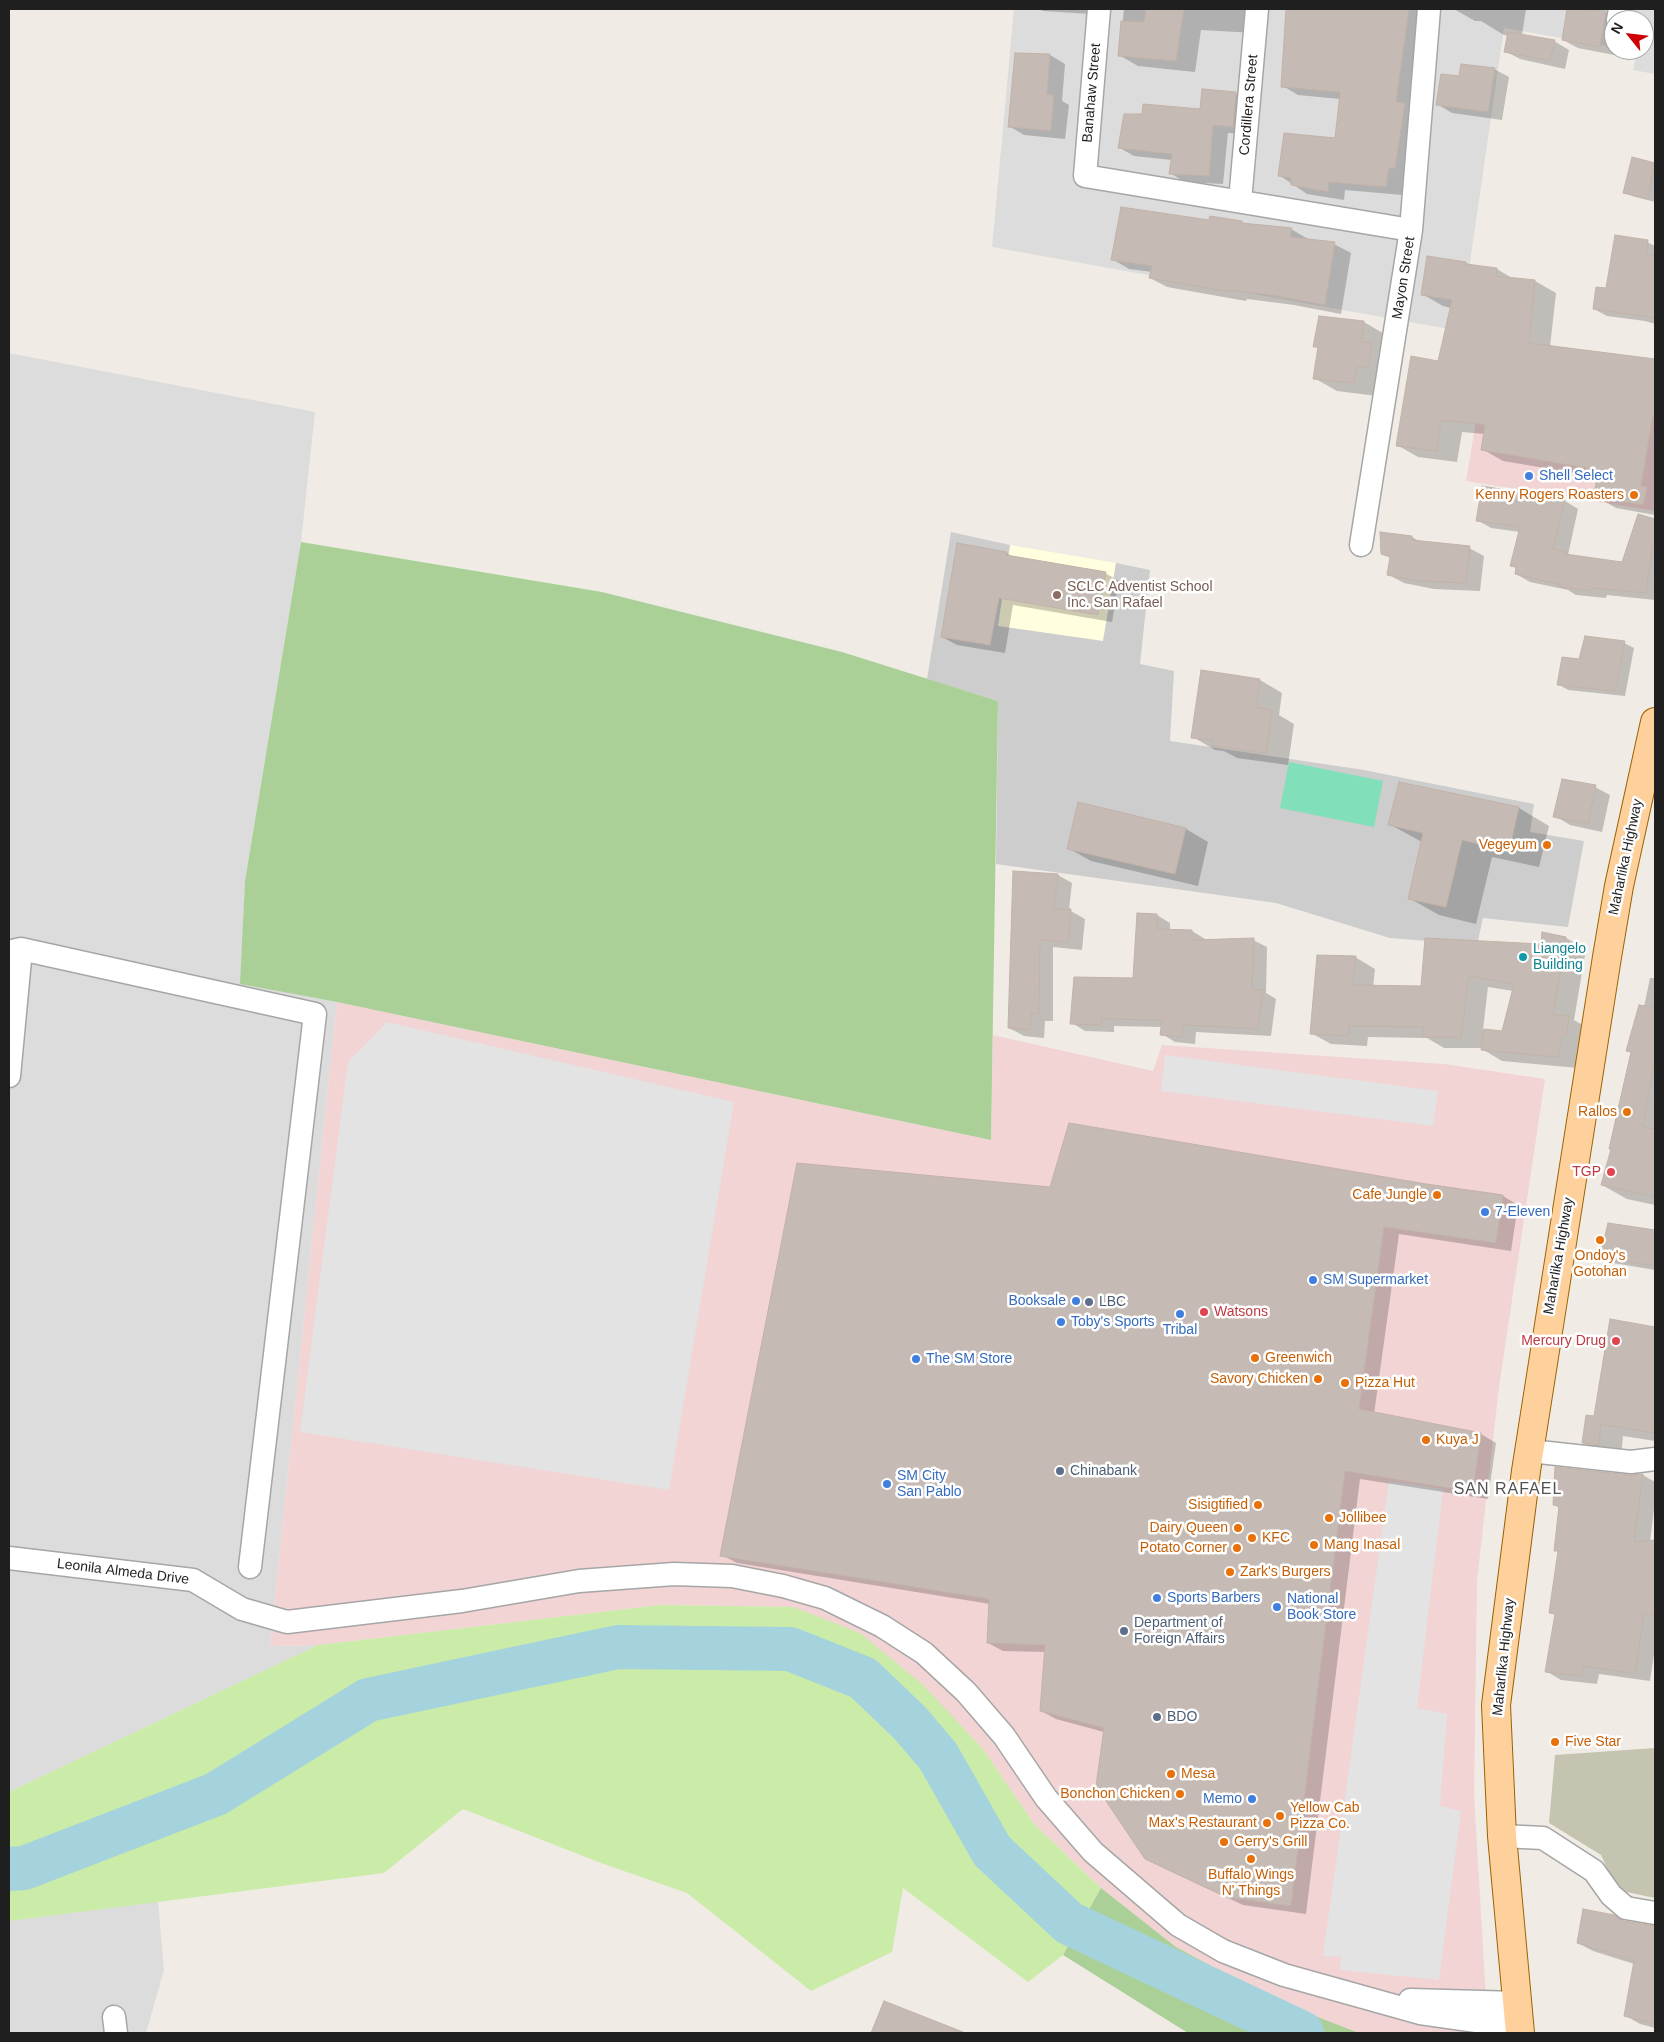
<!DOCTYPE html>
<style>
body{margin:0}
#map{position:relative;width:1664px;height:2042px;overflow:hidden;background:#f0ece5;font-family:Arial,sans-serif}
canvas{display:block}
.frame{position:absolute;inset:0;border:10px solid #1f1f1f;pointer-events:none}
.north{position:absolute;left:1604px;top:10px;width:50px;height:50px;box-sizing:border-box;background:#fff;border:1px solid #a5a5a5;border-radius:50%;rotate:299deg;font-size:14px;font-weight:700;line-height:20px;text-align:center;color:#1f1f1f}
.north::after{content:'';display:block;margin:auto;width:18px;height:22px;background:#cd0006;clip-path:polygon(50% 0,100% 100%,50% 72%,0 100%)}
</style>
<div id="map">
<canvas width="1664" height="2042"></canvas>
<div class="frame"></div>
<div class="north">N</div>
</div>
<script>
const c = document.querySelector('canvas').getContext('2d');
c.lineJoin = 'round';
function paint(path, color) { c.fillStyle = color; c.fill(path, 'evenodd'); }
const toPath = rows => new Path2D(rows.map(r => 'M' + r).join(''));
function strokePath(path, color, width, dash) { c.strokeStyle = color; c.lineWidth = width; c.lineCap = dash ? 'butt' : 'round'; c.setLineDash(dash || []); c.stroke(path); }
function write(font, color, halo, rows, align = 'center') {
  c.font = font + ' Arial,sans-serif'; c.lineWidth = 5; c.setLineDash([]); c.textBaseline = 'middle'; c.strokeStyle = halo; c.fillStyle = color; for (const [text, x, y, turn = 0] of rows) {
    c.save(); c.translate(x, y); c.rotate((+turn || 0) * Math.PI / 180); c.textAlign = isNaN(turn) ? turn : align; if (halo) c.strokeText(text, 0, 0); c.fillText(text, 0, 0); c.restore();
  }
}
const residential = toPath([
 [1014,9,1655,9,1655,74,1633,70,1637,52,1630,50,1644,50,1644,20,1614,20,1614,47,1504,28,1460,331,992,247],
 [9,353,315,412,301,542,245,881,241,984,337,1002,270,1646,318,1645,9,1792],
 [158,1901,164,1970,146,2033,9,2033,9,1921]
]);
const commercial = toPath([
 [1481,391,1655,418,1655,511,1466,481],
 [337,1002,991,1140,993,1035,1153,1071,1162,1045,1444,1064,1545,1079,1499,1387,1477,1581,1474,1794,1488,2033,1359,2033,1348,2030,1274,2000,1176,1947,1101,1888,1034,1824,983,1749,793,1607,661,1605,318,1645,270,1646]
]);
const education = toPath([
 [1010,545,1116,563,1103,641,997,626]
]);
const religious = toPath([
 [951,532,1010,545,998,626,1103,641,1116,563,1150,570,1140,664,1174,671,1170,741,1364,770,1534,804,1530,832,1584,841,1568,927,1483,918,1477,945,1390,938,1276,903,996,864,998,701,927,679]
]);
const construction = toPath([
 [1655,1748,1655,1898,1617,1890,1601,1855,1549,1823,1555,1755]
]);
const grass = toPath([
 [661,1605,793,1607,860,1633,922,1684,983,1749,1034,1824,1101,1888,1063,1955,1028,1982,903,1888,892,1952,811,1991,687,1893,601,1863,463,1809,384,1873,9,1921,9,1792,318,1645]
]);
const forest = toPath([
 [301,542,602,592,842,652,998,701,991,1140,337,1002,240,984,245,881],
 [1101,1888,1176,1947,1274,2000,1359,2033,1188,2033,1063,1955]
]);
const pitch = toPath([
 [1289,762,1383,781,1374,827,1280,808]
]);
const parking = toPath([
 [387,1022,734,1102,669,1490,300,1432,348,1062],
 [1165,1055,1438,1091,1433,1126,1161,1091],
 [1389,1481,1443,1489,1417,1708,1447,1714,1440,1806,1461,1811,1439,1980,1340,1970,1341,1957,1323,1956]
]);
const shadow = toPath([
 [1039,9,1090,9,1090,14,1043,11],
 [1124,9,1257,9,1255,33,1201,30,1195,72,1138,66,1119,55],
 [1288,9,1423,9,1402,195,1345,190,1344,200,1307,194,1279,175,1337,139,1340,99,1298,95,1283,86],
 [1454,9,1526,9,1522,35,1554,41,1569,50,1565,69,1520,59,1505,51,1509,36,1504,35,1481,21,1475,21],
 [1568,9,1605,12,1619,20,1614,20,1614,55,1578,48,1563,40],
 [1016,54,1050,55,1065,64,1062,101,1069,105,1065,139,1024,135,1009,126],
 [1494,69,1509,77,1502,120,1452,113,1437,104],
 [1203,91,1236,94,1250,102,1248,134,1228,133,1223,184,1185,182,1170,173,1172,160,1134,156,1120,148,1143,116,1201,110],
 [1633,159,1655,164,1655,202,1632,196,1625,192],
 [1210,222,1242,222,1245,224,1291,229,1308,239,1307,240,1334,244,1351,253,1341,314,1294,305,1247,299,1246,301,1167,287,1150,278,1152,272,1129,269,1112,259],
 [1647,242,1655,246,1655,324,1645,321,1607,316,1594,309,1607,290],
 [1466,263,1471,266,1497,269,1512,278,1535,281,1556,293,1550,347,1655,360,1655,515,1616,508,1595,496,1598,477,1503,461,1482,449,1485,434,1462,432,1457,462,1418,457,1397,445,1439,362,1451,308,1443,306,1422,294],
 [1364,322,1386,335,1377,396,1337,391,1314,378,1319,349,1315,346],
 [1565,501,1578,509,1568,555,1623,563,1639,516,1655,520,1655,600,1607,595,1606,598,1576,595,1568,590,1530,582,1516,574,1517,569,1511,565,1520,532,1491,528,1477,520],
 [1382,534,1412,537,1421,542,1469,548,1484,556,1480,591,1434,589,1404,583,1389,575,1391,558,1382,553],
 [1006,553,1014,557,1105,573,1119,581,1112,622,1013,605,1005,653,957,645,942,637],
 [1624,643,1634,648,1625,696,1568,690,1558,684,1580,660],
 [1260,680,1282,693,1279,715,1294,724,1288,765,1237,758,1224,751,1215,750,1193,737],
 [1400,784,1519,808,1549,826,1539,867,1492,857,1476,924,1439,915,1409,898,1422,842,1389,824],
 [1595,787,1610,795,1602,832,1570,825,1555,816],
 [1186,829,1208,842,1198,886,1091,861,1068,848],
 [1058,875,1072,883,1069,910,1085,919,1082,950,1053,947,1053,1021,1045,1021,1044,1038,1024,1036,1009,1028],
 [1157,915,1170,923,1170,931,1192,931,1205,939,1205,941,1253,940,1267,947,1266,993,1276,999,1271,1036,1196,1032,1195,1044,1175,1042,1162,1034,1162,1027,1114,1026,1114,1032,1085,1031,1072,1023,1134,979],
 [1543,934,1566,938,1586,949,1574,1020,1589,1029,1578,1068,1502,1061,1482,1049,1482,1048,1444,1048,1427,1038,1368,1037,1367,1046,1331,1044,1311,1033,1355,957,1375,969,1373,987,1423,987,1542,946],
 [1488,987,1513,991,1503,1032,1483,1030],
 [1650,978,1655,978,1655,1205,1627,1199,1602,1185,1612,1150,1632,1053,1627,1050,1644,1007],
 [1426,1185,1503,1196,1518,1205,1511,1251,1399,1234,1374,1414,1481,1434,1496,1443,1488,1499,1360,1479,1306,1914,1243,1905,1162,1867,1104,1732,1056,1719,1041,1711,1046,1652,1003,1651,988,1643,990,1604,737,1563,722,1555,1051,1189],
 [1609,1224,1655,1232,1655,1270,1613,1263,1601,1256],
 [1611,1321,1655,1328,1655,1441,1623,1436,1621,1457,1605,1456,1583,1443,1595,1417],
 [1643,1475,1655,1482,1655,1501,1650,1542,1655,1541,1655,1648,1650,1681,1599,1674,1597,1684,1561,1680,1546,1671,1556,1616,1551,1612,1559,1552,1555,1550,1560,1508,1554,1505,1630,1476],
 [1624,1922,1655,1927,1655,2028,1640,2024,1626,2016,1634,1964,1593,1951,1578,1943],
 [885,2003,946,2029,944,2033,872,2033]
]);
const river = toPath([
 [9,1869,24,1868,216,1794,368,1700,618,1647,790,1649,863,1678,910,1723,938,1756,992,1851,1069,1923,1302,2033]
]);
const building = toPath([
 [1146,9,1184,9,1176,61,1118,56,1121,21,1144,22,1146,9],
 [1286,9,1409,9,1396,102,1405,103,1395,168,1389,168,1386,187,1329,182,1328,192,1291,185,1291,178,1278,176,1284,133,1335,138,1340,94,1340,92,1281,87,1286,9],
 [1567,9,1606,11,1600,47,1562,40,1567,9],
 [1508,32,1555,40,1550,61,1504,52,1508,32],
 [1015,53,1050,54,1047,94,1054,95,1051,131,1008,127,1015,53],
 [1461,64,1495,68,1488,112,1436,105,1441,74,1459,76,1461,64],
 [1202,89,1236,92,1233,127,1213,125,1209,176,1169,174,1172,154,1118,148,1124,114,1142,114,1143,104,1200,109,1202,89],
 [1632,157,1655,163,1648,199,1623,193,1632,157],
 [1121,207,1209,220,1210,216,1242,221,1242,223,1292,228,1290,237,1335,242,1325,305,1276,296,1230,290,1230,292,1149,278,1152,266,1111,260,1121,207],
 [1615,235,1648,240,1646,254,1655,256,1655,318,1593,309,1596,287,1606,288,1615,235],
 [1427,256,1466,262,1466,264,1497,268,1496,276,1535,280,1529,343,1655,359,1655,415,1653,415,1641,486,1647,487,1643,505,1594,497,1598,470,1481,450,1485,425,1441,420,1437,451,1396,446,1411,356,1438,361,1452,300,1421,295,1427,256],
 [1319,316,1364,321,1361,342,1372,343,1369,367,1357,367,1354,383,1313,379,1318,347,1313,347,1319,316],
 [1482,486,1565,500,1553,549,1566,552,1565,554,1622,562,1638,514,1655,519,1655,545,1653,545,1646,593,1593,588,1592,591,1561,587,1561,585,1515,574,1516,567,1510,566,1520,527,1476,521,1482,486],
 [1380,532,1412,536,1412,540,1470,546,1466,583,1418,581,1387,575,1390,557,1381,554,1380,532],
 [957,543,1007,552,1006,555,1106,572,1098,615,999,598,990,645,941,637,957,543],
 [1585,636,1625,641,1615,691,1557,685,1562,657,1579,659,1585,636],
 [1201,670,1260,679,1256,707,1272,710,1266,753,1213,746,1213,740,1191,738,1201,670],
 [1562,779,1596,785,1588,824,1553,817,1562,779],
 [1399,782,1519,807,1509,851,1462,840,1446,907,1408,899,1423,833,1388,825,1399,782],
 [1078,802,1186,828,1175,874,1067,849,1078,802],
 [1013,871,1058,874,1054,909,1071,909,1068,942,1040,940,1039,1014,1031,1013,1030,1030,1008,1028,1013,871],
 [1137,913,1157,914,1157,929,1192,930,1192,940,1254,938,1252,989,1263,990,1258,1029,1183,1025,1182,1037,1160,1035,1162,1020,1101,1019,1101,1025,1070,1024,1074,977,1133,978,1137,913],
 [1542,932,1566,937,1553,1015,1569,1016,1567,1035,1562,1035,1558,1057,1481,1050,1484,1029,1502,1031,1514,984,1469,976,1461,1037,1423,1037,1424,1027,1349,1026,1348,1036,1310,1034,1317,955,1356,956,1353,985,1421,986,1425,938,1541,944,1542,932],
 [1639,1005,1655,1007,1655,1058,1643,1127,1655,1129,1655,1197,1601,1185,1611,1149,1609,1149,1631,1052,1626,1051,1639,1005],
 [1069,1123,1426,1184,1503,1195,1496,1243,1384,1227,1359,1409,1481,1433,1473,1492,1345,1471,1291,1906,1226,1897,1145,1859,1096,1786,1104,1728,1040,1711,1045,1645,987,1643,989,1599,720,1556,797,1163,1050,1187,1069,1123],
 [1608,1223,1655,1230,1655,1266,1600,1257,1608,1223],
 [1610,1319,1655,1327,1655,1419,1653,1433,1601,1424,1599,1445,1582,1443,1586,1415,1594,1416,1610,1319],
 [1555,1467,1630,1475,1643,1474,1634,1542,1655,1540,1655,1614,1644,1614,1635,1674,1584,1666,1582,1676,1545,1672,1555,1614,1549,1613,1558,1551,1554,1551,1559,1506,1553,1505,1555,1467],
 [1583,1909,1614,1915,1624,1921,1655,1926,1655,2024,1624,2016,1634,1961,1577,1943,1583,1909],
 [884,2001,963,2032,963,2033,871,2033,884,2001]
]);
const street = toPath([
 [1099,9,1085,176,1411,230],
 [1618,20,1620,9],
 [1240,201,1257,9],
 [1361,545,1411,230,1429,9],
 [9,952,21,949,315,1014,250,1567],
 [9,1076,21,949],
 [1530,1451,1631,1462,1655,1459],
 [9,1558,193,1580,242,1609,287,1622,462,1601,579,1581,674,1574,732,1576,783,1586,825,1598,882,1626,924,1653,966,1692,1004,1736,1046,1798,1093,1852,1178,1925,1223,1951,1284,1975,1420,2013,1519,2027],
 [1502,1836,1543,1838,1594,1871,1611,1895,1626,1908,1655,1913],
 [1410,2000,1517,2003],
 [114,2017,116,2033]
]);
const primary = toPath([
 [1520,2033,1502,1836,1496,1705,1526,1471,1607,957,1619,886,1655,722]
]);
const markers = [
 [1529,476,5,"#3f7fe0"],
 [1634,495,5,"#e8710a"],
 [1057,595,5,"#8d6e63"],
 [1547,845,5,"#e8710a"],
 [1523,957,5,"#0f9aa8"],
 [1627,1112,5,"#e8710a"],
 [1611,1172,5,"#e0444e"],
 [1437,1195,5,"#e8710a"],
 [1485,1212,5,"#3f7fe0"],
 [1600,1240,5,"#e8710a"],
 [1313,1280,5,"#3f7fe0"],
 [1076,1301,5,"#3f7fe0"],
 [1089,1302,5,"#5c6f8a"],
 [1204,1312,5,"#e0444e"],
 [1180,1314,5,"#3f7fe0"],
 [1061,1322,5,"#3f7fe0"],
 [1616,1341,5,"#e0444e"],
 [1255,1358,5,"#e8710a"],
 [916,1359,5,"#3f7fe0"],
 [1318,1379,5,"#e8710a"],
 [1345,1383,5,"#e8710a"],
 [1426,1440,5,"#e8710a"],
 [1060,1471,5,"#5c6f8a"],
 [887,1484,5,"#3f7fe0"],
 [1258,1505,5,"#e8710a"],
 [1329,1518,5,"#e8710a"],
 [1238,1528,5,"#e8710a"],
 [1252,1538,5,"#e8710a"],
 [1314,1545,5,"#e8710a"],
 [1237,1548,5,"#e8710a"],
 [1230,1572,5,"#e8710a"],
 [1157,1598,5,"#3f7fe0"],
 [1277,1607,5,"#3f7fe0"],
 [1124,1631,5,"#5c6f8a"],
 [1157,1717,5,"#5c6f8a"],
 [1555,1742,5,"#e8710a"],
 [1171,1774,5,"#e8710a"],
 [1180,1794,5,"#e8710a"],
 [1252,1799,5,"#3f7fe0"],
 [1280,1816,5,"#e8710a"],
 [1267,1823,5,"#e8710a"],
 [1224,1842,5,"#e8710a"],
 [1251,1859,5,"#e8710a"]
];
const streetNames = [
 ["Banahaw Street",1092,93,-85],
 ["Cordillera Street",1249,105,-85],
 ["Mayon Street",1404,278,-81],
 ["Maharlika Highway",1626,857,-78],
 ["Maharlika Highway",1559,1256,-80],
 ["Leonila Almeda Drive",123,1572,7],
 ["Maharlika Highway",1504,1657,-84]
];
const shopNames = [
 ["Shell Select",1539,476],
 ["7-Eleven",1495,1212],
 ["SM Supermarket",1323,1280],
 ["Booksale",1066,1301,"right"],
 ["Toby's Sports",1071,1322],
 ["Tribal",1180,1330,"center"],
 ["The SM Store",926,1359],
 ["SM City",897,1476],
 ["San Pablo",897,1492],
 ["Sports Barbers",1167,1598],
 ["National",1287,1599],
 ["Book Store",1287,1615],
 ["Memo",1242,1799,"right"]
];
const foodNames = [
 ["Kenny Rogers Roasters",1624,495,"right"],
 ["Vegeyum",1537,845,"right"],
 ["Rallos",1617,1112,"right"],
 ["Cafe Jungle",1427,1195,"right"],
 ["Ondoy's",1600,1256,"center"],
 ["Gotohan",1600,1272,"center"],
 ["Greenwich",1265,1358],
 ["Savory Chicken",1308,1379,"right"],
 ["Pizza Hut",1355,1383],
 ["Kuya J",1436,1440],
 ["Sisigtified",1248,1505,"right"],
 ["Jollibee",1339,1518],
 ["Dairy Queen",1228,1528,"right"],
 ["KFC",1262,1538],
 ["Mang Inasal",1324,1545],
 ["Potato Corner",1227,1548,"right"],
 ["Zark's Burgers",1240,1572],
 ["Five Star",1565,1742],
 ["Mesa",1181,1774],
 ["Bonchon Chicken",1170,1794,"right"],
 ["Yellow Cab",1290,1808],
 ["Pizza Co.",1290,1824],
 ["Max's Restaurant",1257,1823,"right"],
 ["Gerry's Grill",1234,1842],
 ["Buffalo Wings",1251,1875,"center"],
 ["N' Things",1251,1891,"center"]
];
const educationNames = [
 ["SCLC Adventist School",1067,587],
 ["Inc. San Rafael",1067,603]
];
const cultureNames = [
 ["Liangelo",1533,949],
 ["Building",1533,965]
];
const healthNames = [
 ["TGP",1601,1172],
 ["Watsons",1214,1312,"left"],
 ["Mercury Drug",1606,1341]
];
const serviceNames = [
 ["LBC",1099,1302],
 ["Chinabank",1070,1471],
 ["Department of",1134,1623],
 ["Foreign Affairs",1134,1639],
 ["BDO",1167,1717]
];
const quarterNames = [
 ["SAN RAFAEL",1508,1490]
];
paint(residential, '#dddcdc');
paint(commercial, '#f1d4d3');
paint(education, '#fffede');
paint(religious, '#cdcdcd');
paint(construction, '#c4c4b0');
paint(grass, '#cbeba9');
paint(forest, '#aad098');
paint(pitch, '#81e0b9');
paint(parking, '#e3e3e3');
paint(shadow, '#0003');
strokePath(river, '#a4d3de', 44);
paint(building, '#c5bbb4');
strokePath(building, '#c2b2a7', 1);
strokePath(street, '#a6a6a6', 25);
strokePath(primary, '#996200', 30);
strokePath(street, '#fff', 22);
strokePath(primary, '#fed09c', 28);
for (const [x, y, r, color] of markers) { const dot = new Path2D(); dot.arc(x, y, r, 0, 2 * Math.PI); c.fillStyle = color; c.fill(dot); strokePath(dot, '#fff', 2); }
write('14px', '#1f1f1f', '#fff', streetNames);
write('14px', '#366cbe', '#fff', shopNames, 'left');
write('14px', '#c56008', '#fff', foodNames, 'left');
write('14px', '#785e54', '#fff', educationNames, 'left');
write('14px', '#0d838f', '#fff', cultureNames, 'left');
write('14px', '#be3a42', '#fff', healthNames, 'right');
write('14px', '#4e5e75', '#fff', serviceNames, 'left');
c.letterSpacing = '1px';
write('16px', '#525252', '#fff', quarterNames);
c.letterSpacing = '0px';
</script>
